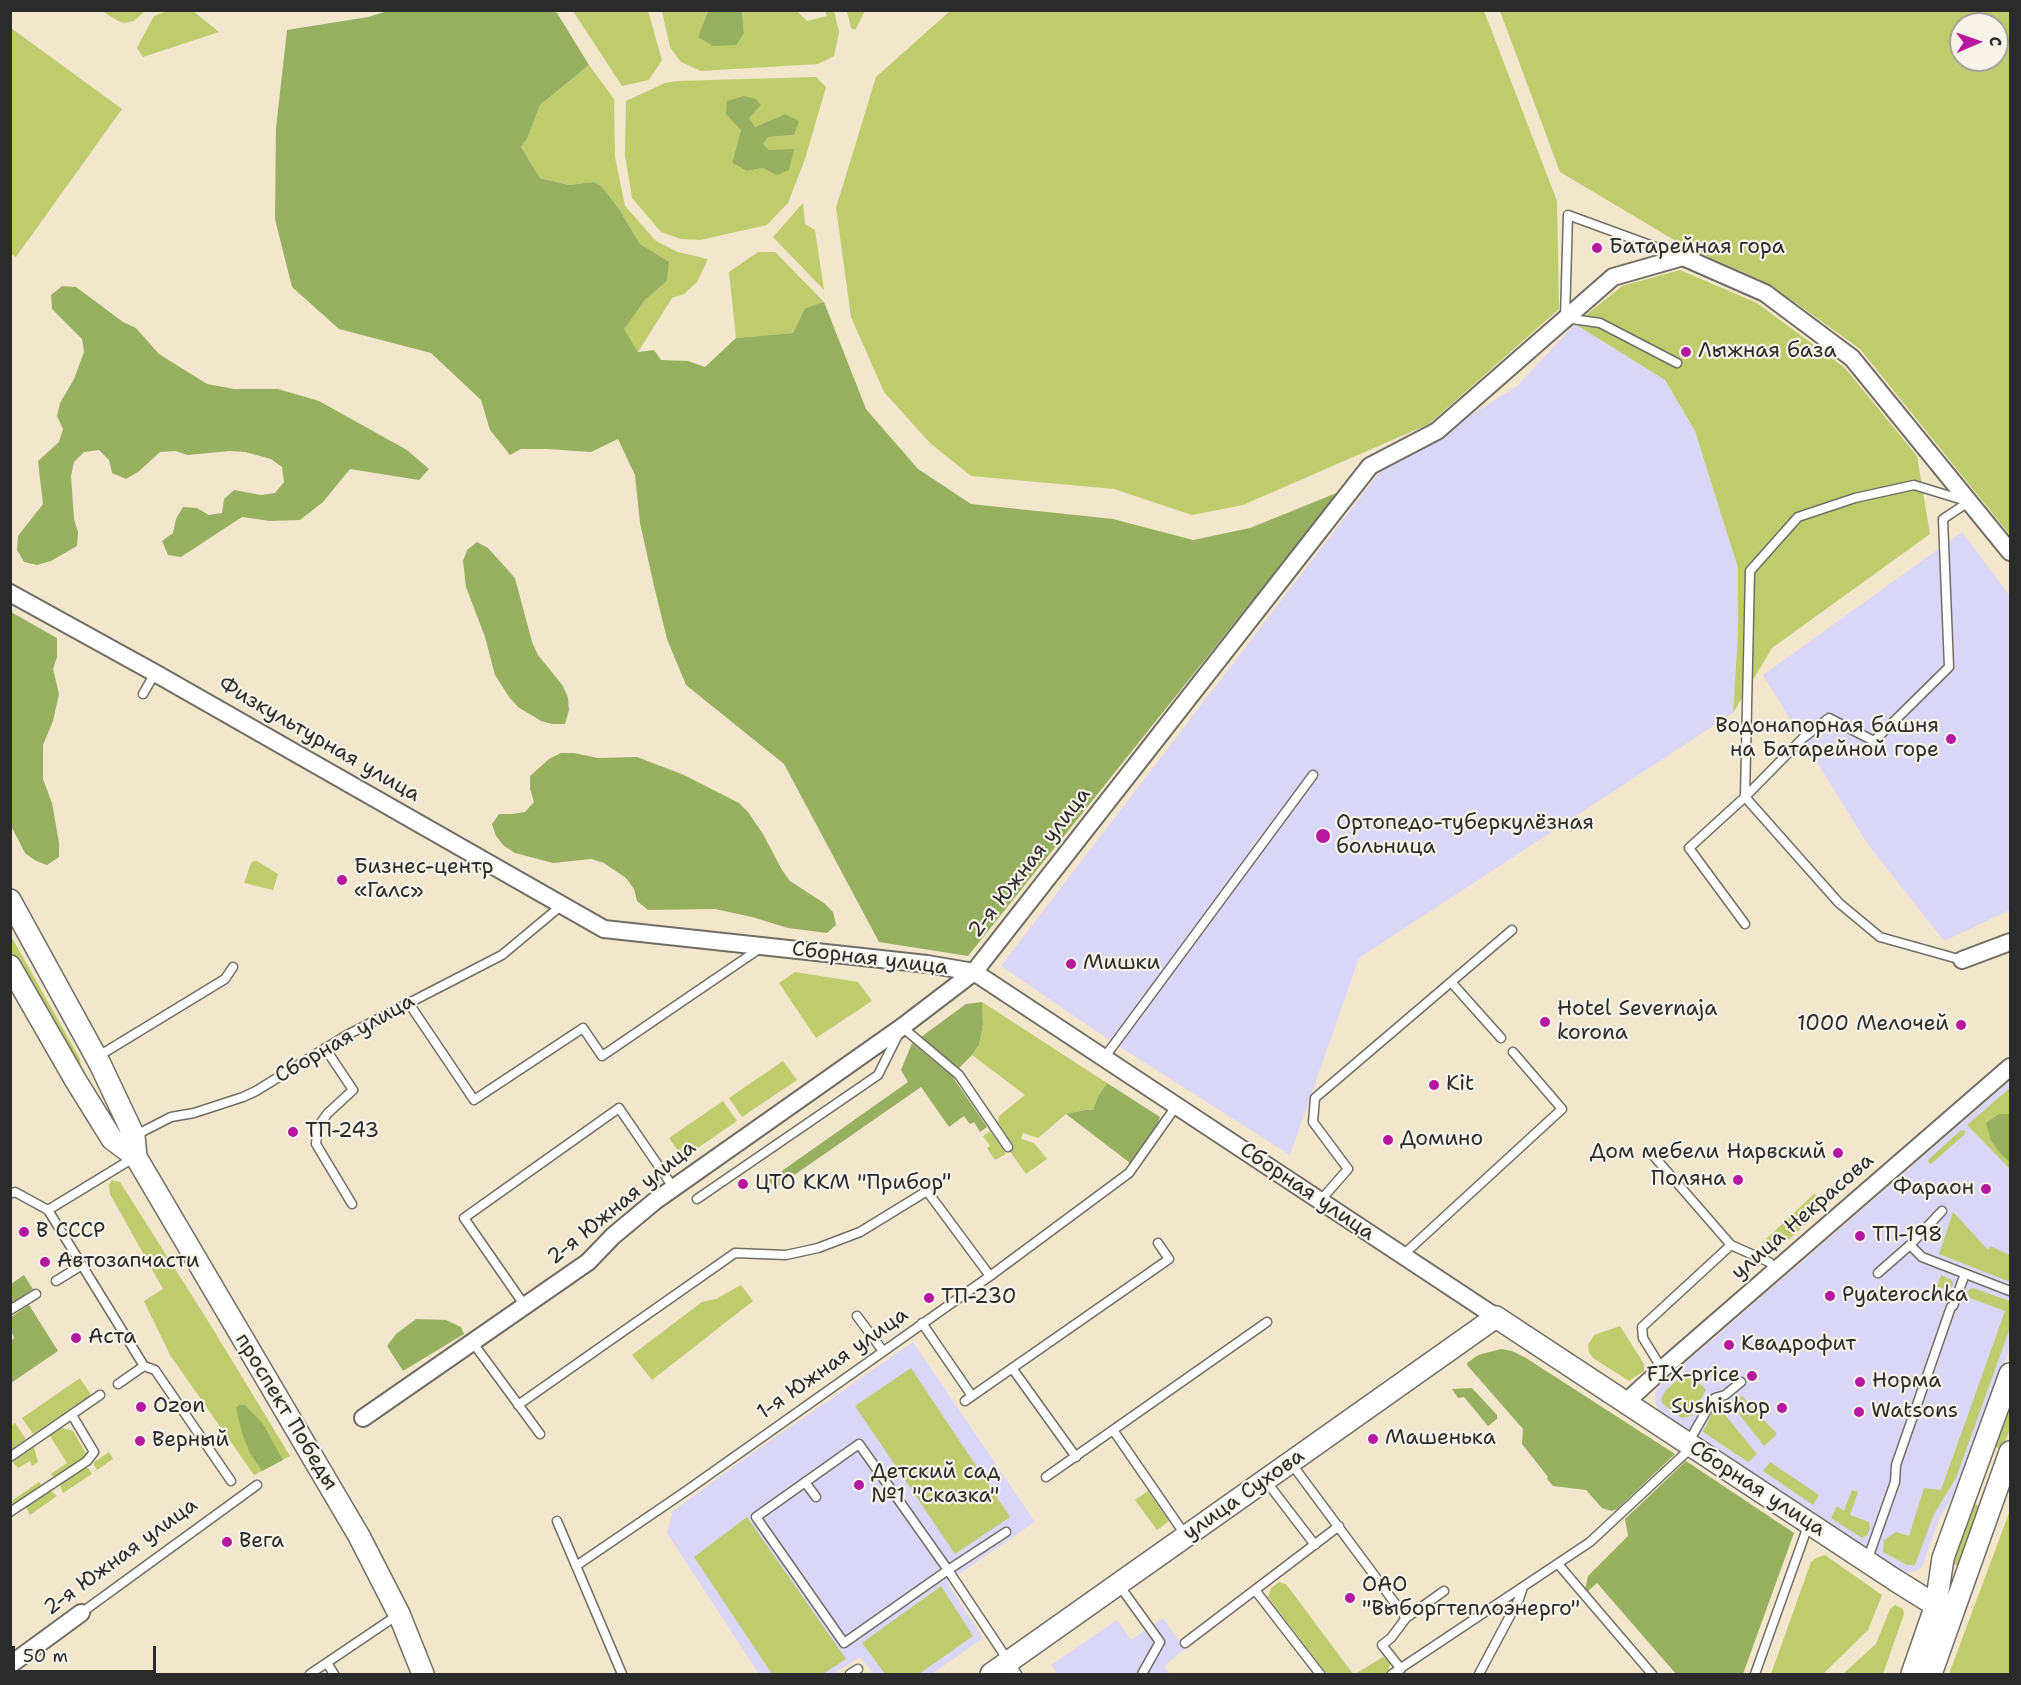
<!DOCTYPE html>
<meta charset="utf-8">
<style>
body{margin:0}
#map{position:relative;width:2021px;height:1685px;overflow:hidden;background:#f2e6cd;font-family:"Shantell Sans",sans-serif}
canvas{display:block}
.frame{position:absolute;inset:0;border:12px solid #2b2b2b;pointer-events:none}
.north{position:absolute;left:1949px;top:12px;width:60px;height:60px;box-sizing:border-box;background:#f7f3e8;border:2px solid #a5a39c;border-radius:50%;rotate:88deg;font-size:16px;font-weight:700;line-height:24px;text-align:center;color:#2b2b2b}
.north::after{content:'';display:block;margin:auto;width:21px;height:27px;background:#b5179e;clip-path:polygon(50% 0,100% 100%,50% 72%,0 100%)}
.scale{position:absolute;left:12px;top:1646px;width:144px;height:27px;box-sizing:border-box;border:3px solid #2b2b2b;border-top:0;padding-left:8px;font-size:18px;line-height:21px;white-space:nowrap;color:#2b2b2b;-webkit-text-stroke:4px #f7f3e8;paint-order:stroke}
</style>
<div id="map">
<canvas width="2021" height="1685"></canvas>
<div class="frame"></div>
<div class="north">С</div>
<div class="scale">50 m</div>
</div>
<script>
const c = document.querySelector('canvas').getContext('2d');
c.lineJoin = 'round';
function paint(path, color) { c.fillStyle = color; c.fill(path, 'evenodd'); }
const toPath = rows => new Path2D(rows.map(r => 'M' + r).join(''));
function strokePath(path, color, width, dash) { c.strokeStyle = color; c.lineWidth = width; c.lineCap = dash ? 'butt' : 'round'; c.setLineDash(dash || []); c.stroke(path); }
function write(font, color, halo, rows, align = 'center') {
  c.font = font + ' "Shantell Sans",sans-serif'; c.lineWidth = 4.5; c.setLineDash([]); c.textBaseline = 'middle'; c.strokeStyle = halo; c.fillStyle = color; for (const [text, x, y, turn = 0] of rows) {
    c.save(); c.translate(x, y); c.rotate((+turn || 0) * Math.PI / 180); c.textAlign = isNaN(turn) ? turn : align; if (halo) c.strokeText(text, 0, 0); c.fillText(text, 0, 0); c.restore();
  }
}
const built = toPath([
 [1575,324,1665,380,1695,431,1738,568,1738,634,1733,713,1359,958,1290,1155,1114,1043,1001,966,1379,473,1517,386],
 [1962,532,2010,596,2010,910,1944,941,1867,843,1763,675],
 [2010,1081,2010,1346,1963,1481,1940,1517,1922,1567,1916,1571,1906,1573,1660,1411,1656,1404,1655,1393,1659,1386],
 [913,1342,1035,1522,947,1582,983,1638,932,1674,874,1674,860,1657,833,1674,759,1674,667,1533,673,1511,744,1459],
 [1163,1618,1185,1649,1164,1666,1170,1674,1058,1674,1051,1665,1117,1620,1131,1640]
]);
const green = toPath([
 [102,11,145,11,134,21,124,23,118,21],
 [167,11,193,11,219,32,143,57,137,48,154,16],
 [573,11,648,11,662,60,649,80,622,86],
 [662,11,708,11,698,37,744,33,742,11,797,11,807,21,827,16,825,11,834,11,839,32,834,56,818,64,701,71,681,62,670,47],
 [847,11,865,11,855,30,851,28],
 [950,11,1484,11,1557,201,1559,309,1429,424,1243,505,1192,515,1114,489,971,476,930,443,884,392,851,317,836,208,876,77],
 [1500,11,2010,11,2010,535,1860,349,1768,283,1686,247,1560,172],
 [1961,24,1997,24,1997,60,1961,60],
 [11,28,122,109,16,257,10,253],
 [589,65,614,99,615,157,625,206,656,241,678,252,708,259,697,282,684,294,672,298,638,352,623,329,645,300,667,281,668,262,640,244,619,209,593,182,569,185,540,178,521,147,527,139,540,105],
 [816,77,826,87,805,159,788,203,767,225,700,240,681,239,661,232,632,198,625,155,626,101,665,83,677,81],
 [756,99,749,118,755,127,785,114,794,135,768,137,762,145,769,150,777,174,763,168,747,171,732,163,741,130],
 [803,203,805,224,815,230,824,290,773,237],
 [758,252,775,252,824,302,805,308,793,333,736,338,729,272],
 [1680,270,1757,303,1845,368,1917,456,1930,534,1772,648,1733,713,1738,634,1738,568,1695,431,1665,380,1575,324,1622,286],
 [254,861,257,861,278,874,273,890,244,883,251,863],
 [10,934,80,1059,81,1067,78,1070,11,960],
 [795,972,858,982,872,1001,816,1038,779,983],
 [982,1002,1107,1083,1098,1096,1093,1110,1085,1110,1066,1114,1038,1138,1023,1133,1021,1139,1034,1143,1047,1159,1026,1174,1009,1150,1014,1147,998,1122,999,1116,1025,1095,972,1055,979,1045,983,1024],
 [783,1061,797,1080,742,1117,729,1098],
 [2010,1088,2010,1169,1967,1125],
 [723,1101,737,1121,683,1158,669,1138],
 [1961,1130,1965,1131,1965,1134,1931,1164,1929,1163,1928,1160],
 [990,1131,1006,1154,995,1160,987,1148,990,1146,983,1136],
 [112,1180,120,1182,208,1321,290,1456,254,1475,170,1355,144,1301,163,1289,110,1194,109,1185],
 [1814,1194,1831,1202,1786,1242,1762,1243],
 [1953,1212,1988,1250,1990,1246,2010,1255,2010,1282,1939,1254],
 [1941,1275,1950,1279,1953,1283,1952,1287,1945,1289,1937,1287],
 [741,1285,753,1301,652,1380,632,1355,702,1302,716,1299],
 [1973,1288,2010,1301,2010,1328,1956,1478,1934,1514,1915,1565,1907,1565,1883,1552,1884,1540,1896,1532,1909,1536,1924,1488,1941,1490,2005,1311,1970,1298,1967,1291],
 [1620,1326,1644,1364,1644,1371,1629,1381,1593,1358,1589,1352,1588,1345,1594,1335],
 [911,1368,1010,1517,955,1554,855,1406],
 [1688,1371,1706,1390,1691,1416,1682,1418,1663,1404,1661,1399,1666,1390],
 [80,1378,91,1395,33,1434,22,1418],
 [1742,1396,1777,1434,1764,1446,1732,1405],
 [2010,1397,2010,1428,2003,1449,1993,1446],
 [1717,1405,1757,1454,1748,1462,1703,1432,1715,1406],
 [15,1423,26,1439,11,1450,11,1426],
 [62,1428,73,1431,87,1455,54,1478,51,1474,67,1463,50,1436],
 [34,1447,38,1462,32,1466,30,1461,18,1468,13,1462],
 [109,1452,113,1459,97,1470,94,1465,94,1462],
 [1770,1462,1819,1495,1813,1505,1763,1471],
 [85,1468,88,1468,92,1474,63,1493,60,1485],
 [39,1482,42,1486,15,1503,12,1503,13,1500],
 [1852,1490,1858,1492,1850,1515,1869,1522,1870,1528,1867,1535,1862,1538,1831,1518,1837,1506,1844,1511],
 [51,1491,57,1496,30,1515,26,1507],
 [1148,1491,1169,1521,1157,1530,1135,1500],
 [1974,1504,1980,1506,1960,1565,1955,1565,1952,1561,1971,1505],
 [2009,1513,2010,1514,2010,1674,1949,1674],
 [747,1517,846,1659,823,1674,772,1674,694,1557],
 [1825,1555,1882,1595,1868,1630,1823,1674,1771,1674,1811,1562,1816,1558],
 [1279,1582,1286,1584,1353,1674,1327,1674,1268,1597,1271,1588],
 [941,1586,973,1636,919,1674,885,1674,862,1643],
 [1895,1605,1903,1609,1904,1614,1883,1674,1843,1674,1876,1644,1890,1609],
 [1383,1657,1389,1661,1390,1665,1387,1673,1355,1674]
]);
const forest = toPath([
 [553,11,557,13,589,65,540,105,527,139,521,147,540,178,569,185,593,182,601,186,619,209,640,244,669,262,667,281,645,300,624,329,638,352,654,350,661,360,688,361,705,367,736,338,793,333,805,308,824,302,866,409,918,469,971,504,1113,519,1193,540,1250,528,1339,492,968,956,879,942,784,764,686,685,667,639,654,586,640,523,635,475,618,439,591,452,547,449,521,449,510,455,490,430,481,400,431,353,339,329,292,287,275,219,276,128,287,30,368,17,388,11],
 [708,11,742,11,744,33,736,45,713,46,698,37],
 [744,96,756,99,761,105,749,118,755,127,785,114,799,121,794,135,768,137,763,144,769,150,794,149,789,170,777,175,763,168,747,171,732,163,741,130,726,114,727,101],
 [62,286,76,287,123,322,136,328,159,354,207,384,234,389,278,389,319,401,407,450,429,469,419,480,350,469,323,502,300,520,270,521,242,517,181,557,168,555,162,541,173,533,176,519,183,507,197,508,209,515,222,513,224,499,234,490,261,495,275,493,284,482,282,467,271,459,245,452,230,451,188,455,175,451,160,452,138,472,126,479,112,473,109,460,99,450,84,452,74,462,71,476,74,519,78,532,77,546,51,561,37,565,24,562,17,550,18,536,43,504,38,461,59,442,63,429,57,416,60,403,74,379,84,352,82,339,52,309,51,295],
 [477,542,488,548,515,578,532,642,538,655,563,686,568,698,569,710,565,724,552,724,541,721,518,707,509,697,495,675,485,637,466,587,463,561,467,550],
 [11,612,57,638,57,657,53,669,59,694,53,721,43,745,43,779,52,803,59,843,59,857,47,865,36,861,25,853,11,826],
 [561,753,574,753,598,758,637,757,684,775,739,803,748,812,763,834,782,870,790,881,824,903,833,912,836,925,827,933,788,928,752,917,715,909,648,910,637,901,634,889,626,878,604,863,591,859,553,863,515,853,504,846,496,836,492,824,499,814,512,814,525,812,534,802,530,789,530,776,549,759],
 [982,1002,983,1024,979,1045,972,1055,959,1068,921,1037,966,1004],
 [912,1043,952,1076,987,1127,980,1132,974,1122,970,1124,964,1116,949,1127,921,1087,774,1189,769,1180,908,1082,901,1070],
 [1107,1083,1160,1117,1157,1125,1130,1163,1066,1114,1085,1110,1093,1110,1098,1096],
 [1999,1114,2010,1114,2010,1162,1999,1152,1991,1140,1986,1123],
 [24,1275,33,1289,11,1304,11,1284],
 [29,1305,58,1351,11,1383,11,1341,14,1338,11,1330,11,1317],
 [416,1319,446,1320,461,1327,464,1334,403,1371,387,1346,396,1334],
 [1501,1349,1512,1351,1526,1358,1675,1454,1617,1509,1612,1511,1602,1508,1586,1490,1553,1486,1547,1479,1548,1477,1522,1444,1523,1429,1467,1365,1467,1363,1478,1355],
 [1472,1388,1497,1415,1497,1419,1488,1426,1464,1397,1458,1398,1452,1389],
 [239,1405,245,1405,263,1424,283,1460,262,1471,250,1453,242,1433,236,1408],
 [1686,1461,1794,1533,1743,1674,1676,1674,1597,1583,1587,1592,1585,1590,1588,1576,1628,1536,1625,1519]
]);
const service = toPath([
 [1677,363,1600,323,1565,318,1568,215,1680,256],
 [143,694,155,673],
 [1745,924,1689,848,1745,797,1750,571,1798,517,1855,498,1914,485,1963,500],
 [1962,960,1880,937,1839,903,1745,797,1803,738,1829,718,1874,741,1949,667,1943,519,1970,501],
 [1451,982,1501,1038],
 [408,1002,474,1100,583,1028,602,1056,762,947],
 [325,1048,353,1090,328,1113,318,1126,316,1144,352,1204],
 [97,1057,225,979,233,967],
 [1104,1058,1313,775],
 [134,1136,171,1117,194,1113,243,1097,256,1091,347,1035,502,955,562,905],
 [1651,1153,1731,1245,1769,1262,1776,1270],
 [10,1194,15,1192,48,1210,135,1157],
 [697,1199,878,1075,902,1027,959,1075,1008,1147],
 [1320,1201,1348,1169,1313,1122,1315,1098,1512,930],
 [48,1210,144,1366,155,1370,231,1481],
 [1910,1245,1922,1257,2010,1291],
 [1403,1255,1562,1109,1513,1052],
 [1878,1273,1910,1245,1942,1211],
 [56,1281,82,1265],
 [525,1306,464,1218,619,1108,673,1187],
 [10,1310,36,1294],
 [857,1316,883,1351],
 [922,1323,972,1396],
 [473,1343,540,1434],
 [1012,1368,1076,1457],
 [1662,1369,1643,1338,1642,1327,1731,1245],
 [118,1384,144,1366],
 [965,1401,1169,1259,1158,1243],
 [518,1405,735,1253,786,1255,818,1248,860,1232,927,1191,990,1276],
 [1113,1430,1186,1536],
 [1688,1443,1712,1401,1715,1398,1725,1395,1741,1382],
 [10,1457,100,1395],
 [1291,1463,1406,1618],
 [1046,1477,1267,1322],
 [1266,1481,1315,1545],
 [805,1482,816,1497],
 [10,1512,87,1461,94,1452,72,1415],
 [557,1521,622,1674],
 [1006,1532,948,1570,859,1444,756,1517,844,1643,948,1570,1017,1674],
 [1867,1561,1895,1482,1896,1465,1951,1307,1953,1306,1965,1274],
 [1558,1564,1652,1674],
 [576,1566,686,1491,990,1276,1129,1173,1177,1105],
 [1119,1585,1160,1642,1142,1674],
 [1255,1590,1320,1674],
 [81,1613,257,1485],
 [1185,1643,1339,1526],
 [327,1663,334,1674],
 [1401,1669,1382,1645,1391,1638,1406,1618,1444,1591],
 [310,1674,399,1614],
 [850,1674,858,1669],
 [1392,1674,1590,1542,1692,1447],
 [1479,1674,1519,1599,1523,1587],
 [1755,1674,1809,1523]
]);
const minor = toPath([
 [10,593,155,673,604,929,927,964,974,972,1496,1317],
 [1962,960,2010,942],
 [1626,1402,1662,1369,2010,1067],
 [363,1418,588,1262,613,1236,655,1201,902,1027,974,972,1370,466,1437,431,1613,277,1683,257,1765,293,1852,358,2010,552],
 [10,1665,81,1613]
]);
const tertiary = toPath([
 [10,900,100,1064,134,1136,136,1157],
 [10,966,76,1081,112,1139,136,1157,359,1536,399,1614,423,1674],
 [991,1674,1496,1317,1895,1580,1951,1615],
 [1912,1674,1936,1605,1943,1558,2010,1374],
 [1931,1674,2010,1452]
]);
const markers = [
 [1597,248,6,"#b5179e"],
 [1686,352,6,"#b5179e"],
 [1951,739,6,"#b5179e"],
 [1323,836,8,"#b5179e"],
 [342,880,6,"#b5179e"],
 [1071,964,6,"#b5179e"],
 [1545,1022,6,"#b5179e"],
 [1961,1025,6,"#b5179e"],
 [1434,1085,6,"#b5179e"],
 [293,1132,6,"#b5179e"],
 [1388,1140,6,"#b5179e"],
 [1838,1153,6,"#b5179e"],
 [1738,1180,6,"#b5179e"],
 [743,1184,6,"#b5179e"],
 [1986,1189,6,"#b5179e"],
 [24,1232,6,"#b5179e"],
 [1860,1236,6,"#b5179e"],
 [45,1262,6,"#b5179e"],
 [1830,1296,6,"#b5179e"],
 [929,1298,6,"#b5179e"],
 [76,1338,6,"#b5179e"],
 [1729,1345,6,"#b5179e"],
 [1752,1376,6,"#b5179e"],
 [1860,1382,6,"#b5179e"],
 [141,1407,6,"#b5179e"],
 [1782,1408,6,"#b5179e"],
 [1859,1412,6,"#b5179e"],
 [1373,1439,6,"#b5179e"],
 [140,1441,6,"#b5179e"],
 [859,1485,6,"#b5179e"],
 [227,1542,6,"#b5179e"],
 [1350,1598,6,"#b5179e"]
];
const poiNames = [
 ["Батарейная гора",1609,248],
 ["Лыжная база",1698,352],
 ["Водонапорная башня",1939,727,"right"],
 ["на Батарейной горе",1939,751,"right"],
 ["Ортопедо-туберкулёзная",1336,824],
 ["больница",1336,848],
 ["Бизнес-центр",354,868],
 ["«Галс»",354,892],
 ["Мишки",1083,964],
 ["Hotel Severnaja",1557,1010],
 ["korona",1557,1034],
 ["1000 Мелочей",1949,1025,"right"],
 ["Kit",1446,1085],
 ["ТП-243",305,1132],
 ["Домино",1400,1140],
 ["Дом мебели Нарвский",1826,1153,"right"],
 ["Поляна",1726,1180,"right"],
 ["ЦТО ККМ \"Прибор\"",755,1184],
 ["Фараон",1974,1189,"right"],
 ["В СССР",36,1232],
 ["ТП-198",1872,1236],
 ["Автозапчасти",57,1262],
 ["Pyaterochka",1842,1296],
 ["ТП-230",941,1298],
 ["Аста",88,1338],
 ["Квадрофит",1741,1345],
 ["FIX-price",1740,1376,"right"],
 ["Норма",1872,1382],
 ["Ozon",153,1407],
 ["Sushishop",1770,1408,"right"],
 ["Watsons",1871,1412],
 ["Машенька",1385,1439],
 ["Верный",152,1441],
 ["Детский сад",871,1473],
 ["№1 \"Сказка\"",871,1497],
 ["Вега",239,1542],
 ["ОАО",1362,1586],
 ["\"Выборгтеплоэнерго\"",1362,1610]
];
const streetNames = [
 ["Физкультурная улица",319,740,30],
 ["2-я Южная улица",1030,863,-52],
 ["Сборная улица",870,959,7],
 ["Сборная улица",345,1039,-30],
 ["Сборная улица",1307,1192,34],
 ["2-я Южная улица",622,1203,-39],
 ["улица Некрасова",1803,1217,-41],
 ["1-я Южная улица",833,1364,-35],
 ["проспект Победы",286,1412,59],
 ["Сборная улица",1757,1489,33],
 ["улица Сухова",1244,1495,-35],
 ["2-я Южная улица",121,1557,-36]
];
paint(built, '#dad6f7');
paint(green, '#bfcc6d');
paint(forest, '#97b060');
strokePath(service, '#716c64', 11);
strokePath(minor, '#716c64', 20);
strokePath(tertiary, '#716c64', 24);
strokePath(service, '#fff', 8);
strokePath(minor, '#fff', 16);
strokePath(tertiary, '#fff', 21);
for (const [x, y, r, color] of markers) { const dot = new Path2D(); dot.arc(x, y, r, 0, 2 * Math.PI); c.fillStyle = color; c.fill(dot); strokePath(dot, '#f7f3e8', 2); }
write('21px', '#2b2b2b', '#f7f3e8', poiNames, 'left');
write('21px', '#2b2b2b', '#f7f3e8', streetNames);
</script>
